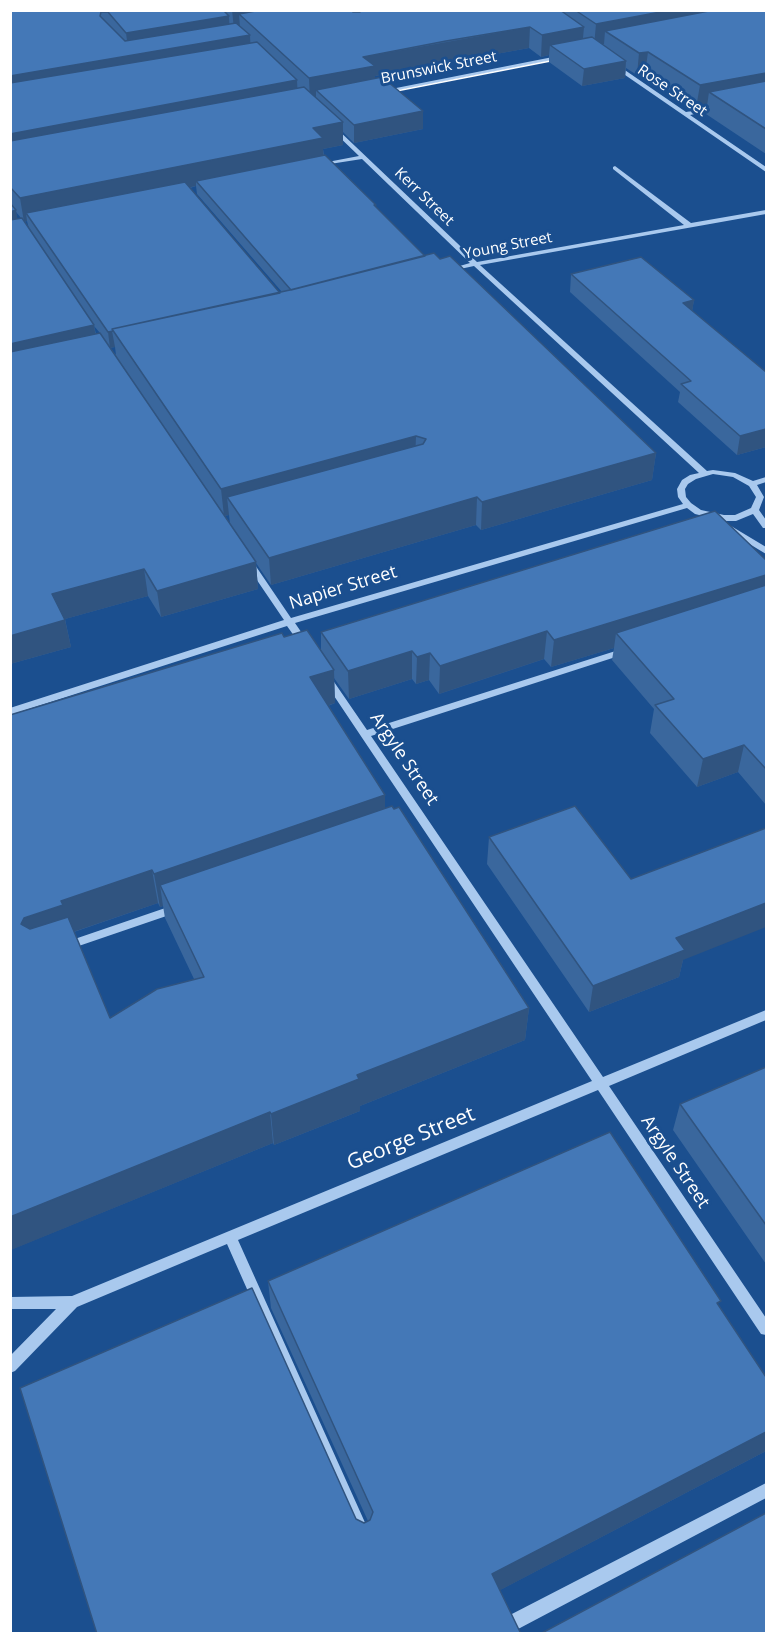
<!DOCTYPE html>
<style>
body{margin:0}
#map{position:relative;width:777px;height:1644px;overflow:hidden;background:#1b4f8f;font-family:"Open Sans",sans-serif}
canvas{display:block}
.frame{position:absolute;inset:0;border:12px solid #fff;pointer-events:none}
</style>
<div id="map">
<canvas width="777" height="1644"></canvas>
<div class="frame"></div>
</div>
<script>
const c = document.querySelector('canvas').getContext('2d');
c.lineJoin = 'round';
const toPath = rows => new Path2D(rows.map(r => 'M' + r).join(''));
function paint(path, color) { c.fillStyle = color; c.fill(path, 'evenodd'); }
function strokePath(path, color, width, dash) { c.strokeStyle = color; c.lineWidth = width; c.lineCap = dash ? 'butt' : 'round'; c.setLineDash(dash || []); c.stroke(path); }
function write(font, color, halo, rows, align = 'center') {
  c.font = font + ' "Open Sans",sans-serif'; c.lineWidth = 6; c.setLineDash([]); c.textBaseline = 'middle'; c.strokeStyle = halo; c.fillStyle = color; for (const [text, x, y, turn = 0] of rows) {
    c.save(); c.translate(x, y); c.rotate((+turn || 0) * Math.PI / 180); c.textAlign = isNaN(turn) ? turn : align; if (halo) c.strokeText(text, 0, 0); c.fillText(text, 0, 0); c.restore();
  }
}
const minor = toPath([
 [563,55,566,57,565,58,384,93,381,91,563,55],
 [612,64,616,64,686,112,723,106,723,108,690,115,766,167,766,172,612,66,612,64],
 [331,127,335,127,477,262,684,225,613,169,613,167,615,166,691,223,766,210,766,214,480,265,707,471,713,470,735,473,753,481,766,477,766,482,757,485,764,497,759,510,766,520,766,528,763,528,753,514,736,521,724,521,695,514,687,508,295,623,310,645,308,647,302,647,287,626,10,715,10,708,284,620,246,564,247,562,253,562,291,618,683,504,678,497,677,489,682,480,690,475,699,473,474,266,446,272,446,270,470,263,362,159,317,166,317,164,359,156,331,129,331,127],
 [713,474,733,477,749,486,756,497,751,508,735,515,724,515,701,510,691,503,686,497,685,489,688,484,696,479,713,474],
 [731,526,766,547,766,554,728,531,727,529,731,526],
 [625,648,628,649,630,651,628,653,371,736,603,1077,766,1010,766,1020,609,1086,766,1318,766,1335,761,1334,598,1090,238,1240,367,1527,370,1532,367,1537,362,1540,357,1537,227,1244,77,1307,15,1371,10,1373,10,1356,56,1309,10,1309,10,1297,72,1296,592,1081,322,678,324,676,330,676,367,730,625,648],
 [177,904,181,905,183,908,181,911,67,950,63,949,61,946,63,943,177,904],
 [766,1483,766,1498,520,1628,514,1630,508,1628,506,1622,508,1616,766,1483]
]);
const tram = toPath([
 [381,94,566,58]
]);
const wall = toPath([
 [10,10,766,10,766,154,706,114,707,106,696,108,645,74,637,75,626,68,625,78,582,86,549,62,549,55,541,57,529,48,375,76,375,79,423,129,354,143,343,132,343,145,323,149,324,155,425,256,656,453,652,480,481,530,476,525,271,585,256,563,258,589,161,617,148,596,65,619,71,647,10,664],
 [196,186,197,194,282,292,280,293,190,188],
 [16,212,21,218,17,219],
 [27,221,29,229,24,222],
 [94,326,100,333,96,334],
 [115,347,116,355,110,348],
 [229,515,230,524,224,516],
 [571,274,694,300,692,311,766,372,766,447,737,455,678,402,680,392,570,292],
 [766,560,766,805,738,772,697,787,650,733,654,709,612,660,614,648,551,667,544,659,439,694,429,680,416,684,412,679,349,699,334,678,335,703,328,706,385,809,529,1008,525,1040,360,1106,360,1111,274,1145,273,1143,10,1250,10,715,284,637,321,651,321,632],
 [158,903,160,907,163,906,165,918,194,979,110,1018,74,932],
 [489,837,631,879,683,960,679,977,589,1012,487,864],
 [766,1067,766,1264,673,1130,680,1104],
 [268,1281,719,1305,766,1451,500,1590,356,1519,364,1523,368,1521,271,1308]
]);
const shadedWall = toPath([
 [232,10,338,10,239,14,240,28,234,29],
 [671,10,766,10,605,31,604,44,594,46,596,24],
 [229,16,230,38,129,55,126,33],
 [530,27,529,48,375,76,375,88,316,90,316,99,310,101,309,78,363,57],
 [584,27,582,49,550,45,549,55,541,57,542,35],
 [250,35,251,57,10,99,10,76],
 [648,52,645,74,637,75,639,53],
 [626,61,625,78,582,86,584,69],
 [766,73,766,94,709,92,707,106,696,108,700,85],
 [297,80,298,103,10,158,10,134],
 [423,111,423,129,354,143,354,125],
 [343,122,343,145,323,149,324,161,196,181,196,186,31,220,26,213,27,221,24,222,20,198,313,128],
 [16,210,20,235,10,237,10,212],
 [694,300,691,318,683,303],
 [94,325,98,351,10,371,10,344],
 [112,331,115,347,110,348,108,332],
 [766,429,766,447,737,455,740,436],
 [416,436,415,463,227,497,229,515,224,516,221,489],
 [656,453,652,480,481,530,482,502],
 [477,497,476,525,271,585,269,558],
 [256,562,258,589,161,617,157,591],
 [144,569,148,596,58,621,52,594],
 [766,575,766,600,616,633,614,648,551,667,554,640],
 [65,620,71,647,10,664,10,636],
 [547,631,544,659,439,694,440,666],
 [412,651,412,679,349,699,348,671],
 [430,653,429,680,416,684,417,657],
 [334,670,335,703,312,711,310,677],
 [744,745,738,772,697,787,703,759],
 [385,795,385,828,160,885,163,906,160,907,154,874],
 [152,870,158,903,70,933,33,951,21,924,24,918,61,901],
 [766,903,766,927,683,960,679,977,589,1012,593,986,676,938],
 [529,1008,525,1040,360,1106,360,1111,274,1145,271,1114,357,1075],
 [270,1112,273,1143,11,1250,10,1217],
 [766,1432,766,1451,489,1596,492,1574]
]);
const building = toPath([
 [10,10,223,10,229,16,126,33,108,12,101,12,100,16,125,41,236,23,250,35,10,76,10,10],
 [261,10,351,10,353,12,360,12,360,10,560,10,584,27,542,35,530,27,446,41,363,57,375,66,309,78,239,14,261,10],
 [575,10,671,10,596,24,575,10],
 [714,10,766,10,766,73,700,85,648,52,639,53,605,31,714,10],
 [592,37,626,61,584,69,550,45,592,37],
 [257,42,297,80,10,134,10,83,257,42],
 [382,77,423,111,354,125,316,90,382,77],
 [766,81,766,129,709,92,766,81],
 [304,87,343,122,313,128,323,138,20,198,10,187,10,141,304,87],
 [325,155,376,205,374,205,425,256,291,290,196,181,325,155],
 [185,182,280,293,112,329,113,331,108,332,26,213,185,182],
 [10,203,16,210,10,212,10,203],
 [22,218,94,325,10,344,10,220,22,218],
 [434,253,440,259,450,256,656,453,482,502,477,497,269,558,227,497,423,444,426,439,416,436,221,489,112,329,290,290,434,253],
 [641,257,694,300,683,303,766,372,766,429,740,436,681,384,691,381,571,274,641,257],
 [100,333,256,562,157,591,144,569,52,594,65,620,10,636,10,352,100,333],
 [715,511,766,560,766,575,554,640,547,631,440,666,430,653,417,657,412,651,348,671,321,632,715,511],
 [766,585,766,769,744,745,703,759,655,705,674,699,616,633,766,585],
 [307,630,334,670,310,677,385,795,154,874,152,870,61,901,63,905,24,918,21,924,30,929,68,917,110,1018,157,989,204,977,160,885,392,806,394,809,399,807,529,1008,357,1075,359,1079,271,1114,270,1112,10,1217,10,715,282,633,284,637,307,630],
 [575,806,631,879,766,828,766,903,676,938,685,950,593,986,489,837,575,806],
 [766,1067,766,1225,680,1104,766,1067],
 [610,1132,721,1301,717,1303,766,1377,766,1432,492,1574,521,1634,97,1634,20,1388,252,1288,356,1519,364,1523,370,1520,373,1512,268,1281,610,1132],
 [766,1513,766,1634,540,1634,766,1513]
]);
const farStreetnames = [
 ["Brunswick Street",439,68,-11],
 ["Rose Street",672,91,34],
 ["Kerr Street",424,197,44],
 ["Young Street",508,246,-11]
];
const streetNames = [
 ["Napier Street",343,588,-17],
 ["Argyle Street",404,759,56],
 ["Argyle Street",675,1162,56]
];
const nearStreetnames = [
 ["George Street",411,1139,-22]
];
paint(minor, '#a9c9ee');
strokePath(tram, '#fff', 1.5);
paint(wall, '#3a679d');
paint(shadedWall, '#305480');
paint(building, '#4478b7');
strokePath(building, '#305480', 1.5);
write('15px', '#fff', '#1b4f8f', farStreetnames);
write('18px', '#fff', '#1b4f8f', streetNames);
write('21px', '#fff', '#1b4f8f', nearStreetnames);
</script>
